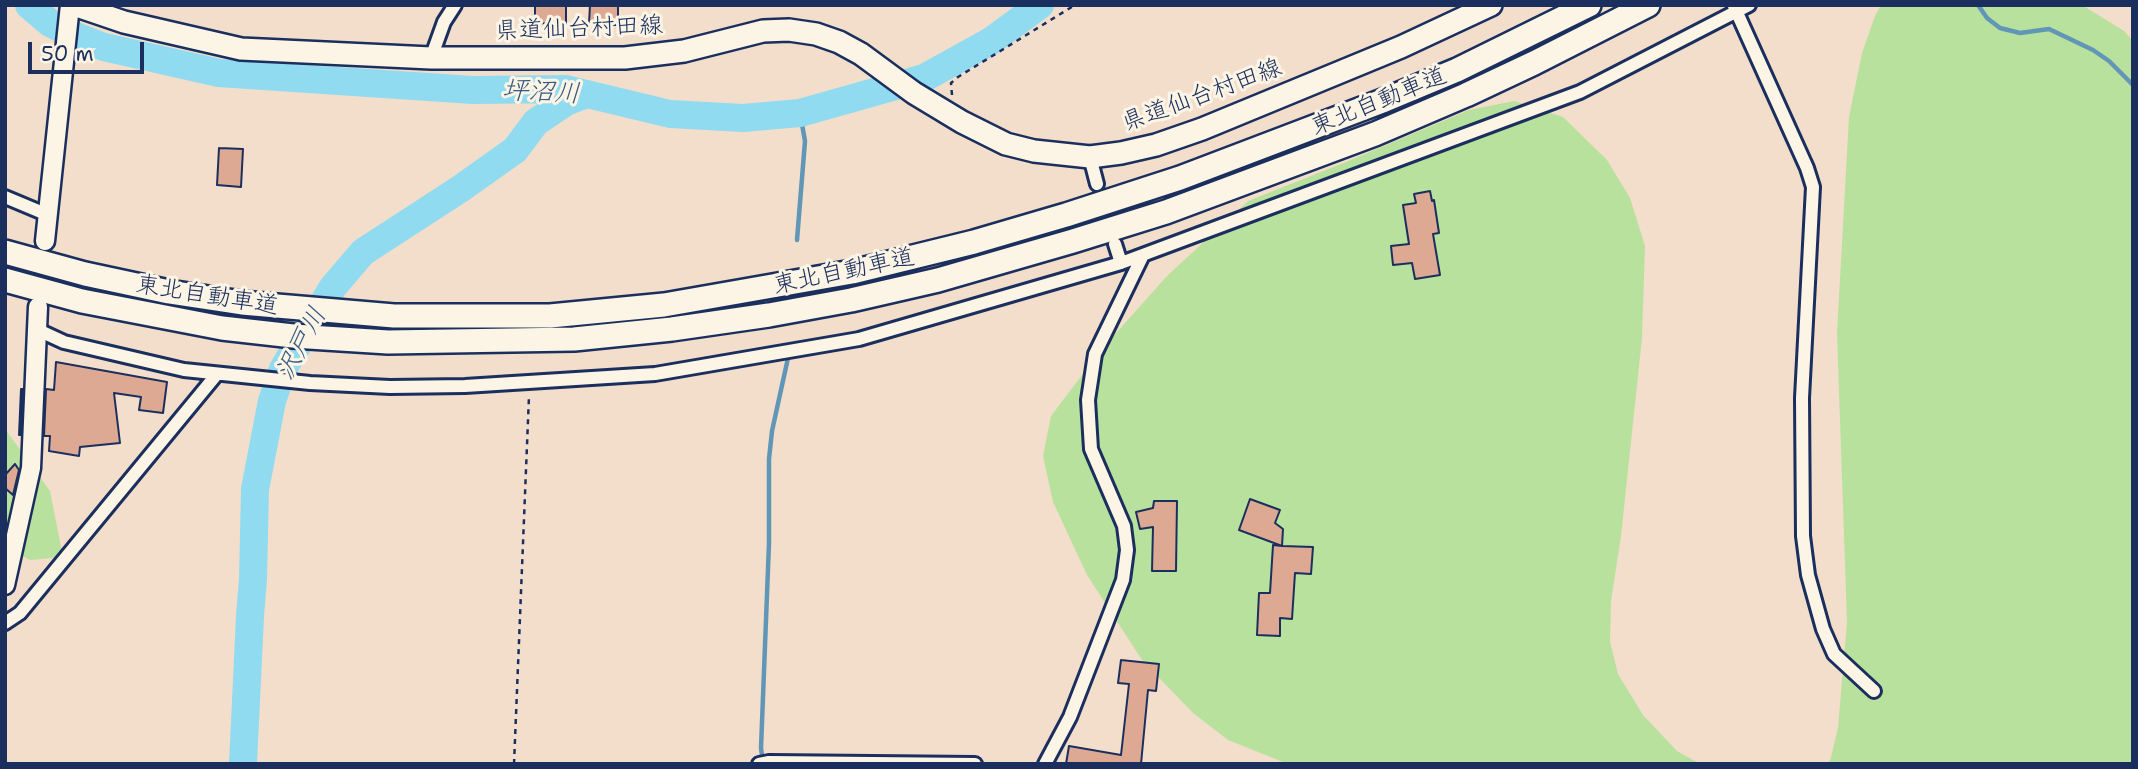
<!DOCTYPE html>
<meta charset="utf-8">
<style>
body{margin:0}
#map{position:relative;width:2138px;height:769px;overflow:hidden;background:#f3decc;font-family:"Shantell Sans",sans-serif}
canvas{display:block}
.frame{position:absolute;inset:0;border:7px solid #1b2f5e;pointer-events:none}
.scale{position:absolute;left:28px;top:42px;width:116px;height:32px;box-sizing:border-box;border:4px solid #1b2f5e;border-top:0;padding-left:9px;font-size:21px;line-height:24px;white-space:nowrap;color:#1b2f5e;-webkit-text-stroke:5px #fcf5e5;paint-order:stroke}
</style>
<div id="map">
<canvas width="2138" height="769"></canvas>
<div class="frame"></div>
<div class="scale">50 m</div>
</div>
<script>
const c = document.querySelector('canvas').getContext('2d');
c.lineJoin = 'round';
function paint(path, color) { c.fillStyle = color; c.fill(path, 'evenodd'); }
const toPath = rows => new Path2D(rows.map(r => 'M' + r).join(''));
function strokePath(path, color, width, dash) { c.strokeStyle = color; c.lineWidth = width; c.lineCap = dash ? 'butt' : 'round'; c.setLineDash(dash || []); c.stroke(path); }
function write(font, color, halo, rows, align = 'center') {
  c.font = font + ' "Shantell Sans","Klee One",sans-serif'; c.lineWidth = 6; c.setLineDash([]); c.textBaseline = 'middle'; c.strokeStyle = halo; c.fillStyle = color; for (const [text, x, y, turn = 0] of rows) {
    c.save(); c.translate(x, y); c.rotate((+turn || 0) * Math.PI / 180); c.textAlign = isNaN(turn) ? turn : align; if (halo) c.strokeText(text, 0, 0); c.fillText(text, 0, 0); c.restore();
  }
}
const green = toPath([
 [1881,5,2082,5,2124,31,2133,41,2133,764,1826,764,1830,761,1838,728,1847,622,1837,333,1849,117,1862,53,1875,16],
 [1514,101,1563,117,1607,160,1630,198,1645,246,1642,338,1621,536,1611,601,1610,642,1618,674,1643,715,1677,751,1700,764,1288,764,1228,740,1193,713,1142,660,1087,575,1053,502,1043,456,1051,416,1101,350,1167,276,1248,201,1346,162,1469,110],
 [5,429,50,491,63,557,30,560,5,547]
]);
const stream = toPath([
 [1978,5,1987,18,2000,28,2020,33,2049,29,2093,50,2109,61,2133,85],
 [797,240,805,141,800,113],
 [763,763,761,748,769,543,769,459,772,431,788,358]
]);
const river = toPath([
 [29,5,50,23,78,37,104,47,219,73,473,90,566,89,670,114,743,118,800,113,924,78,991,41,1040,5],
 [243,764,250,616,253,579,255,489,272,401,283,369,333,287,363,252,460,189,515,150,536,122,566,102,587,94]
]);
const building = toPath([
 [535,5,566,5,566,24,535,23,535,5],
 [590,5,618,5,618,25,589,24,590,5],
 [219,148,243,149,241,187,217,185,219,148],
 [1430,191,1432,201,1434,200,1439,233,1433,234,1440,275,1415,279,1412,263,1393,265,1391,246,1409,244,1403,205,1416,203,1414,194,1430,191],
 [56,362,167,382,163,413,139,410,141,397,114,393,120,443,80,447,79,456,49,451,50,436,44,436,46,389,54,390,56,362],
 [21,389,23,389,21,435,19,435,21,389],
 [15,464,19,470,13,495,5,488,5,475,15,464],
 [1250,499,1280,510,1275,523,1283,529,1282,546,1313,547,1311,574,1295,573,1292,619,1280,618,1280,636,1257,635,1259,593,1270,593,1273,545,1282,546,1239,530,1250,499],
 [1154,501,1177,501,1176,571,1152,571,1153,527,1140,529,1136,512,1153,508,1154,501],
 [1121,660,1159,664,1156,691,1148,690,1141,764,1066,764,1069,746,1121,755,1129,684,1118,683,1121,660]
]);
const path = toPath([
 [952,95,951,83,958,77,1075,5],
 [514,764,529,396]
]);
const street = toPath([
 [1734,6,1807,168,1813,187,1802,398,1803,536,1808,575,1823,629,1834,654,1874,691],
 [431,58,444,22,455,5],
 [1090,157,1097,184],
 [5,197,48,215],
 [1115,244,1121,263],
 [38,330,64,342,184,370,310,383,390,387,465,386,655,374,859,339,1121,263,1580,92,1749,5],
 [5,623,20,613,217,374],
 [759,764,769,762,975,764],
 [1045,764,1070,717,1123,580,1127,550,1124,526,1091,449,1088,400,1095,354,1143,255]
]);
const secondary = toPath([
 [45,241,70,5],
 [5,585,31,468,38,307]
]);
const primary = toPath([
 [74,5,124,22,241,49,431,58,625,58,684,51,763,31,789,30,816,34,839,42,861,54,914,93,962,122,1006,144,1034,151,1090,157,1121,153,1156,145,1202,129,1401,47,1491,5]
]);
const highway = toPath([
 [5,252,85,274,169,292,242,303,394,316,550,316,664,305,852,272,974,242,1066,215,1180,178,1385,100,1457,70,1589,5],
 [5,280,82,301,222,328,293,336,388,342,574,339,672,329,769,315,851,300,938,280,1073,241,1166,212,1375,134,1466,95,1534,63,1648,5]
]);
const streetNames = [
 ["県道仙台村田線",579,29,-2],
 ["県道仙台村田線",1202,96,-20],
 ["東北自動車道",1379,102,-22],
 ["東北自動車道",844,272,-12],
 ["東北自動車道",207,296,9]
];
const waterNames = [
 ["坪沼川",541,93,3],
 ["沢戸川",302,344,-62]
];
paint(green, '#b8e19d');
strokePath(stream, '#6196b6', 4.5);
strokePath(river, '#90dbf0', 28);
paint(building, '#dea993');
strokePath(building, '#1b2f5e', 2);
strokePath(street, '#1b2f5e', 18);
strokePath(secondary, '#1b2f5e', 23);
strokePath(primary, '#1b2f5e', 26);
strokePath(highway, '#1b2f5e', 28);
strokePath(path, '#1b2f5e', 2.5, [5, 5]);
strokePath(street, '#fcf5e5', 12);
strokePath(secondary, '#fcf5e5', 18);
strokePath(primary, '#fcf5e5', 21);
strokePath(highway, '#fcf5e5', 23);
write('24px', '#1b2f5e', '#fcf5e5', streetNames);
write('italic 26px', '#385a82', '#fcf5e5', waterNames);
</script>
